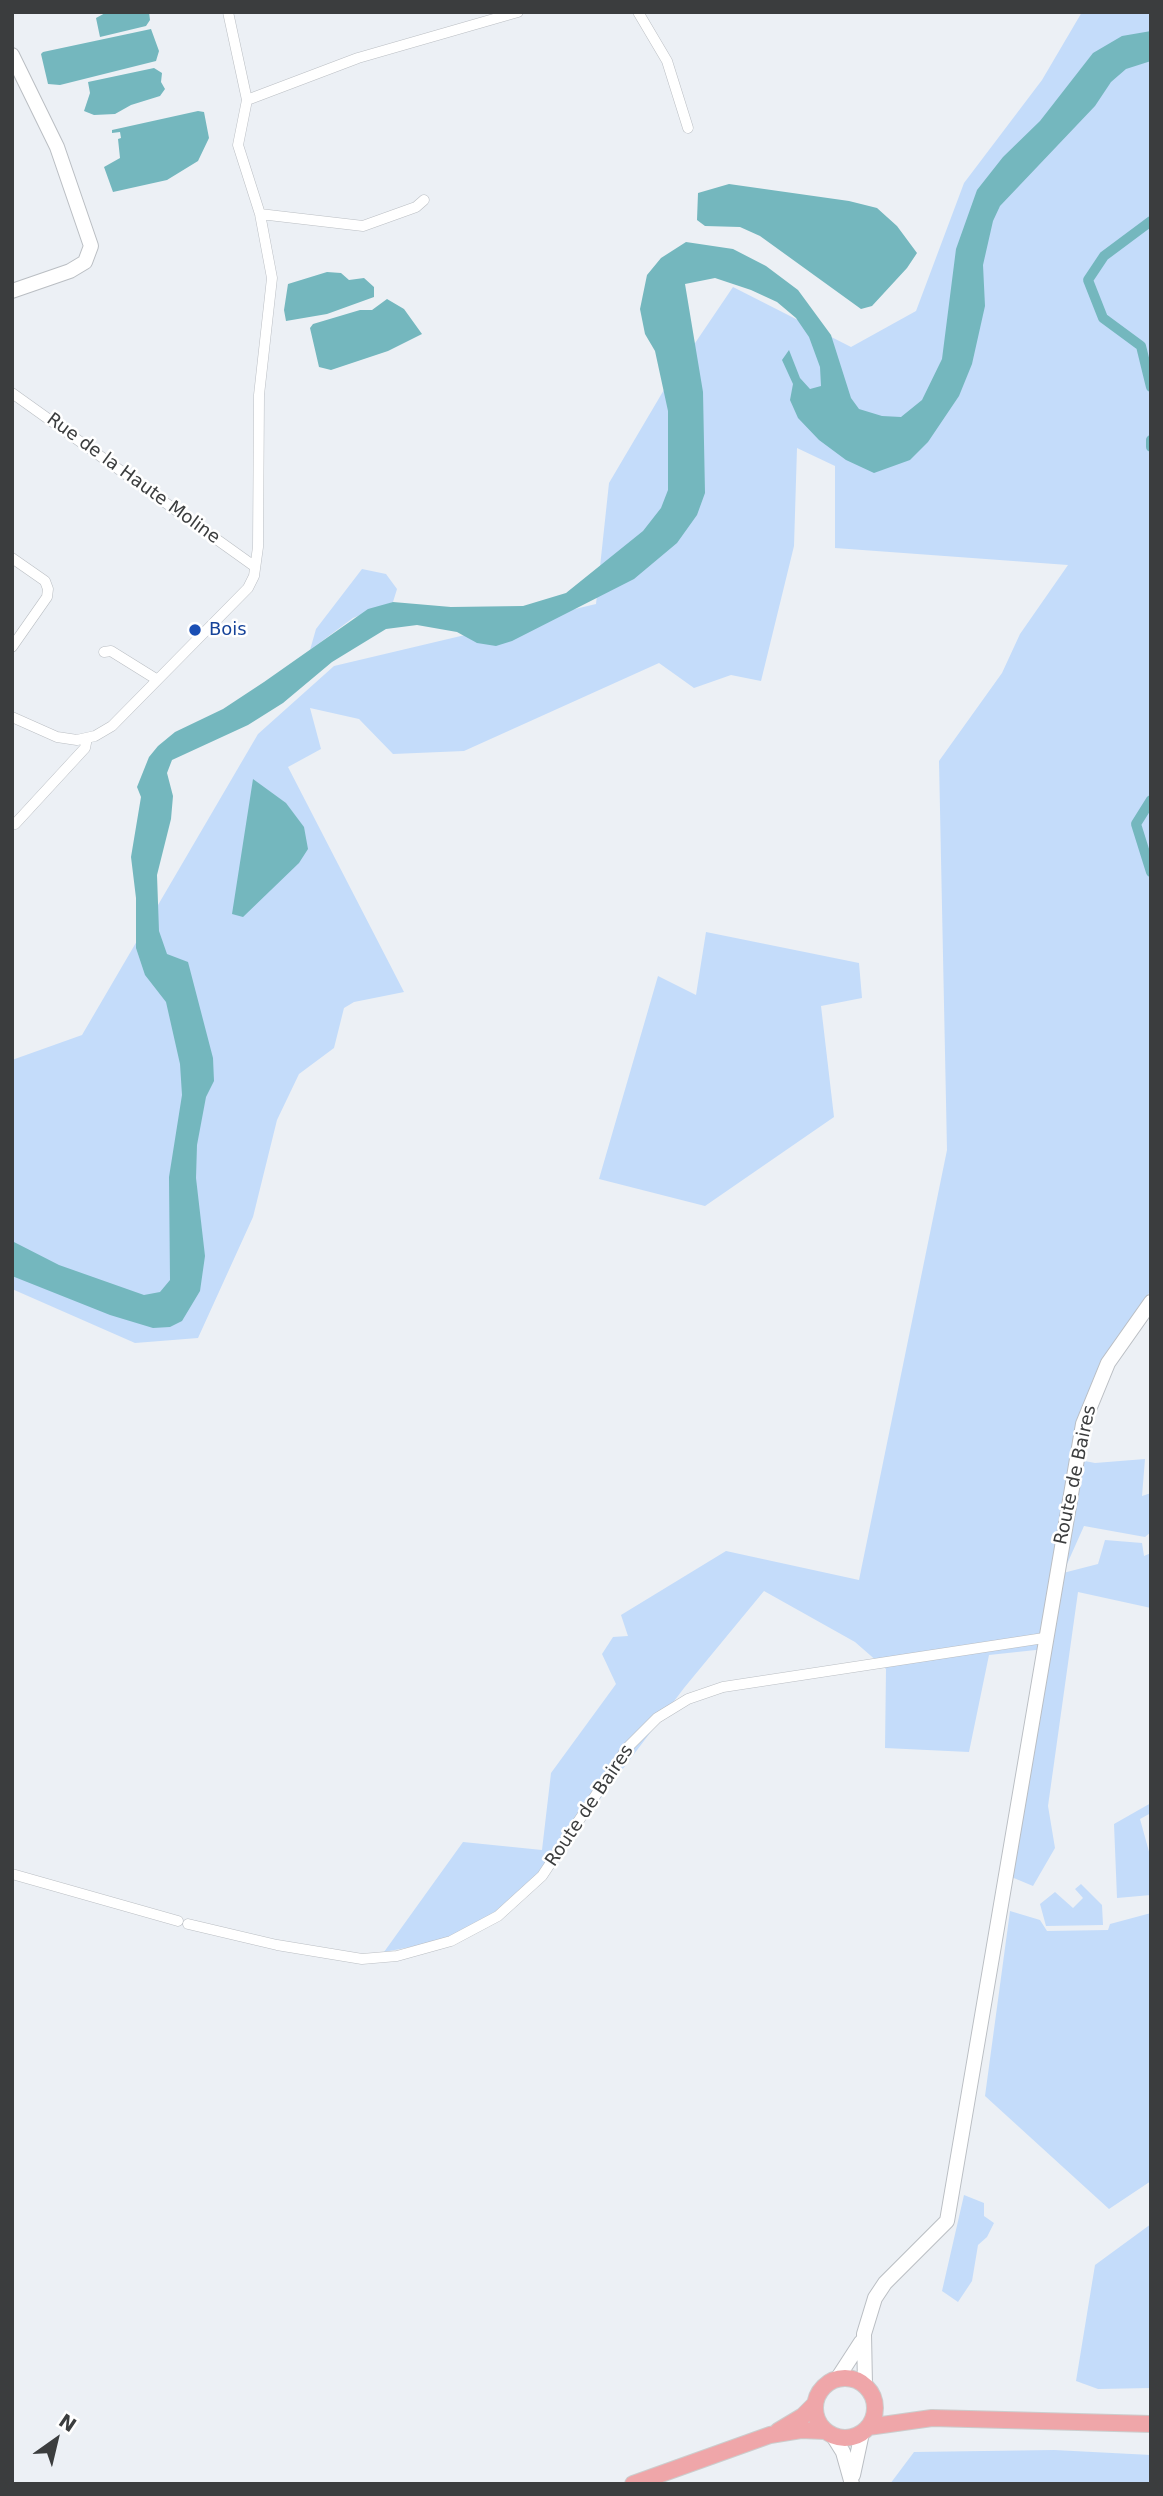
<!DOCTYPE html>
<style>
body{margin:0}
#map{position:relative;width:1163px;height:2496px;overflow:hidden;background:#ecf0f5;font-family:"DejaVu Sans",sans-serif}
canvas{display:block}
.frame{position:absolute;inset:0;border:14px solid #3b3d3e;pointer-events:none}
.north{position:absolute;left:21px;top:2405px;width:70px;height:70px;-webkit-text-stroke:5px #fff;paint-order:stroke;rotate:34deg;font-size:19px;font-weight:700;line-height:28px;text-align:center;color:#3b3d3e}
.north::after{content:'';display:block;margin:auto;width:24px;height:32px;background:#3b3d3e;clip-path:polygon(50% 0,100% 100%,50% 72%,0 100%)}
</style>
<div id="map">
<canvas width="1163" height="2496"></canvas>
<div class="frame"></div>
<div class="north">N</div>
</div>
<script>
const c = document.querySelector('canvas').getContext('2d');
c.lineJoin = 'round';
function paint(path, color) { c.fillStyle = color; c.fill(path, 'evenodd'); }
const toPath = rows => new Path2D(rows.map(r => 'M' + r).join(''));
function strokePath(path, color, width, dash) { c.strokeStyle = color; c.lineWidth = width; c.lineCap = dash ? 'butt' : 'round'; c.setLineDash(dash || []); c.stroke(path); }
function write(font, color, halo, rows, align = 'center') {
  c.font = font + ' "DejaVu Sans",sans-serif'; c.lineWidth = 5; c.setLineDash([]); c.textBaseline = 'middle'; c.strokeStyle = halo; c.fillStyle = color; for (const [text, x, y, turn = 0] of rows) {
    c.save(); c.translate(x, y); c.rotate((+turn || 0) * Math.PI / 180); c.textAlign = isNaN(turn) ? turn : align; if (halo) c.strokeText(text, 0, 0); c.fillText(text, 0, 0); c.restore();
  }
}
const green = toPath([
 [1082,12,1151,12,1151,1290,1094,1377,1069,1458,1095,1463,1145,1459,1142,1496,1151,1493,1151,1532,1145,1537,1084,1526,1063,1573,1098,1564,1105,1540,1142,1543,1144,1556,1151,1553,1151,1608,1078,1592,1048,1806,1055,1848,1033,1886,1009,1876,1045,1649,989,1655,969,1752,885,1748,886,1669,855,1642,764,1591,684,1688,538,1881,463,1937,384,1952,463,1842,542,1850,551,1773,616,1684,602,1654,613,1637,628,1636,621,1615,726,1551,859,1580,947,1150,939,761,1002,673,1020,634,1068,565,835,548,835,466,797,448,794,546,761,681,731,675,694,688,659,663,464,751,393,754,359,719,310,708,321,749,288,767,404,992,354,1002,344,1008,334,1048,299,1074,277,1120,253,1217,198,1338,135,1343,12,1289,12,1060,82,1035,258,734,334,666,596,604,609,483,668,383,733,287,851,347,916,311,964,183,1042,80],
 [362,569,386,574,397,589,393,602,353,618,310,650,316,629],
 [706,932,859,963,862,998,821,1006,834,1117,705,1206,599,1179,658,976,696,995],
 [1151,1803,1151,1813,1140,1819,1151,1859,1151,1895,1117,1898,1114,1824],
 [1081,1884,1102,1905,1103,1925,1046,1926,1040,1904,1055,1892,1073,1908,1083,1898,1075,1889],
 [1010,1911,1040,1920,1047,1931,1108,1930,1110,1924,1151,1913,1151,2181,1109,2209,985,2096],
 [964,2195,984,2203,984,2216,994,2223,987,2237,978,2245,972,2281,958,2302,942,2291],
 [1151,2224,1151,2388,1098,2389,1076,2381,1095,2265],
 [1054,2450,1151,2455,1151,2484,890,2484,914,2452]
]);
const water = toPath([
 [107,12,149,12,150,20,146,26,100,37,96,18],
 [151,29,159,51,156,61,60,85,48,84,41,54,43,52],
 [1151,31,1151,61,1126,69,1111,82,1095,106,1000,206,993,221,983,265,985,306,972,364,959,396,928,442,910,460,874,473,846,460,819,440,798,418,790,400,793,384,782,360,789,350,800,378,810,389,821,386,820,367,809,337,796,318,777,302,751,290,715,278,685,284,703,392,705,493,697,515,677,543,634,579,512,641,496,646,477,643,457,632,417,625,386,629,332,662,283,703,248,725,172,760,167,773,173,796,171,819,157,875,159,931,167,954,188,962,213,1058,214,1081,206,1097,197,1145,196,1178,205,1256,200,1291,182,1321,170,1327,153,1328,110,1315,12,1276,12,1241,59,1265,144,1295,160,1292,170,1280,169,1177,182,1095,180,1064,166,1002,145,975,136,948,136,898,131,857,141,797,137,787,149,757,158,746,175,732,223,709,264,682,368,609,393,602,451,607,523,606,566,593,643,531,661,508,668,490,668,411,655,351,645,334,640,309,647,275,661,258,686,242,733,249,766,266,798,290,831,335,851,398,859,409,882,416,901,417,922,400,942,359,956,249,977,190,1003,157,1040,121,1093,53,1122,36],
 [154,68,162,73,161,82,165,89,160,96,131,105,115,114,94,115,84,111,90,93,88,82],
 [198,111,204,112,209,138,198,161,167,180,113,192,104,167,120,158,118,139,121,138,120,132,112,133,112,130],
 [729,184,849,201,877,208,897,226,917,253,907,268,872,306,861,309,760,236,740,227,705,226,697,220,698,193],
 [327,272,341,273,349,280,364,278,374,287,374,297,327,314,286,321,284,310,288,284],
 [387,299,404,309,422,334,388,351,331,370,319,367,310,328,313,324,360,310,372,310],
 [253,779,286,803,304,827,308,849,299,863,243,917,232,914]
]);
const canal = toPath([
 [1151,221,1104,256,1088,280,1103,318,1141,346,1151,387],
 [1151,440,1151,447],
 [1151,800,1136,824,1151,872]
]);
const street = toPath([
 [638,12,667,61,688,128],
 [247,100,358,58,518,12],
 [260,214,363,226,416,207,424,200],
 [12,393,254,566],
 [12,558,45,581,48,589,47,597,12,647],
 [104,652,111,651,156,679],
 [12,717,57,737,77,740,95,736,112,726,248,588,254,576,258,547,259,395,272,278,260,214,238,145,247,100,228,12],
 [15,824,85,748,87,738],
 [12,1874,178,1921],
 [188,1924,277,1945,362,1959,397,1956,451,1941,498,1916,542,1876,627,1748,657,1718,688,1699,723,1687,1044,1638]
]);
const secondary = toPath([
 [12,55,57,147,91,246,85,262,70,271,12,291],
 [837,2379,861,2342],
 [865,2385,864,2334,875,2298,885,2283,947,2221,1083,1424,1108,1363,1151,1302],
 [833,2436,843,2452,852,2484],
 [853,2475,862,2433]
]);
const primary = toPath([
 '815 2408a30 30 0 1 1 60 0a30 30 0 1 1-60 0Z',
 [868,2427,932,2418,1151,2424],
 [778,2431,803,2416,815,2404],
 [633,2484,770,2435,801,2430,825,2431]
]);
const markers = [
 [195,630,7,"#1a4fb4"]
];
const streetNames = [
 ["Rue de la Haute Moline",133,479,36],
 ["Route de Baires",1076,1475,-78],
 ["Route de Baires",590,1806,-56]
];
const transitNames = [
 ["Bois",209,630]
];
paint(green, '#c4dcfa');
paint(water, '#74b7be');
strokePath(canal, '#74b7be', 10);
strokePath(street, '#babec3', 11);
strokePath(secondary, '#babec3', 16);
strokePath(primary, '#cccdcd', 18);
strokePath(street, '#fff', 10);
strokePath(secondary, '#fff', 14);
strokePath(primary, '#efa6a9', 16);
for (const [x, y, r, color] of markers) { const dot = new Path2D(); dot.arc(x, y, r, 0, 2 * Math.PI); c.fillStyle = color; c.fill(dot); strokePath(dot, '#fff', 2.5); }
write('18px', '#3b3d3e', '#fff', streetNames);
write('18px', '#164399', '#fff', transitNames, 'left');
</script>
